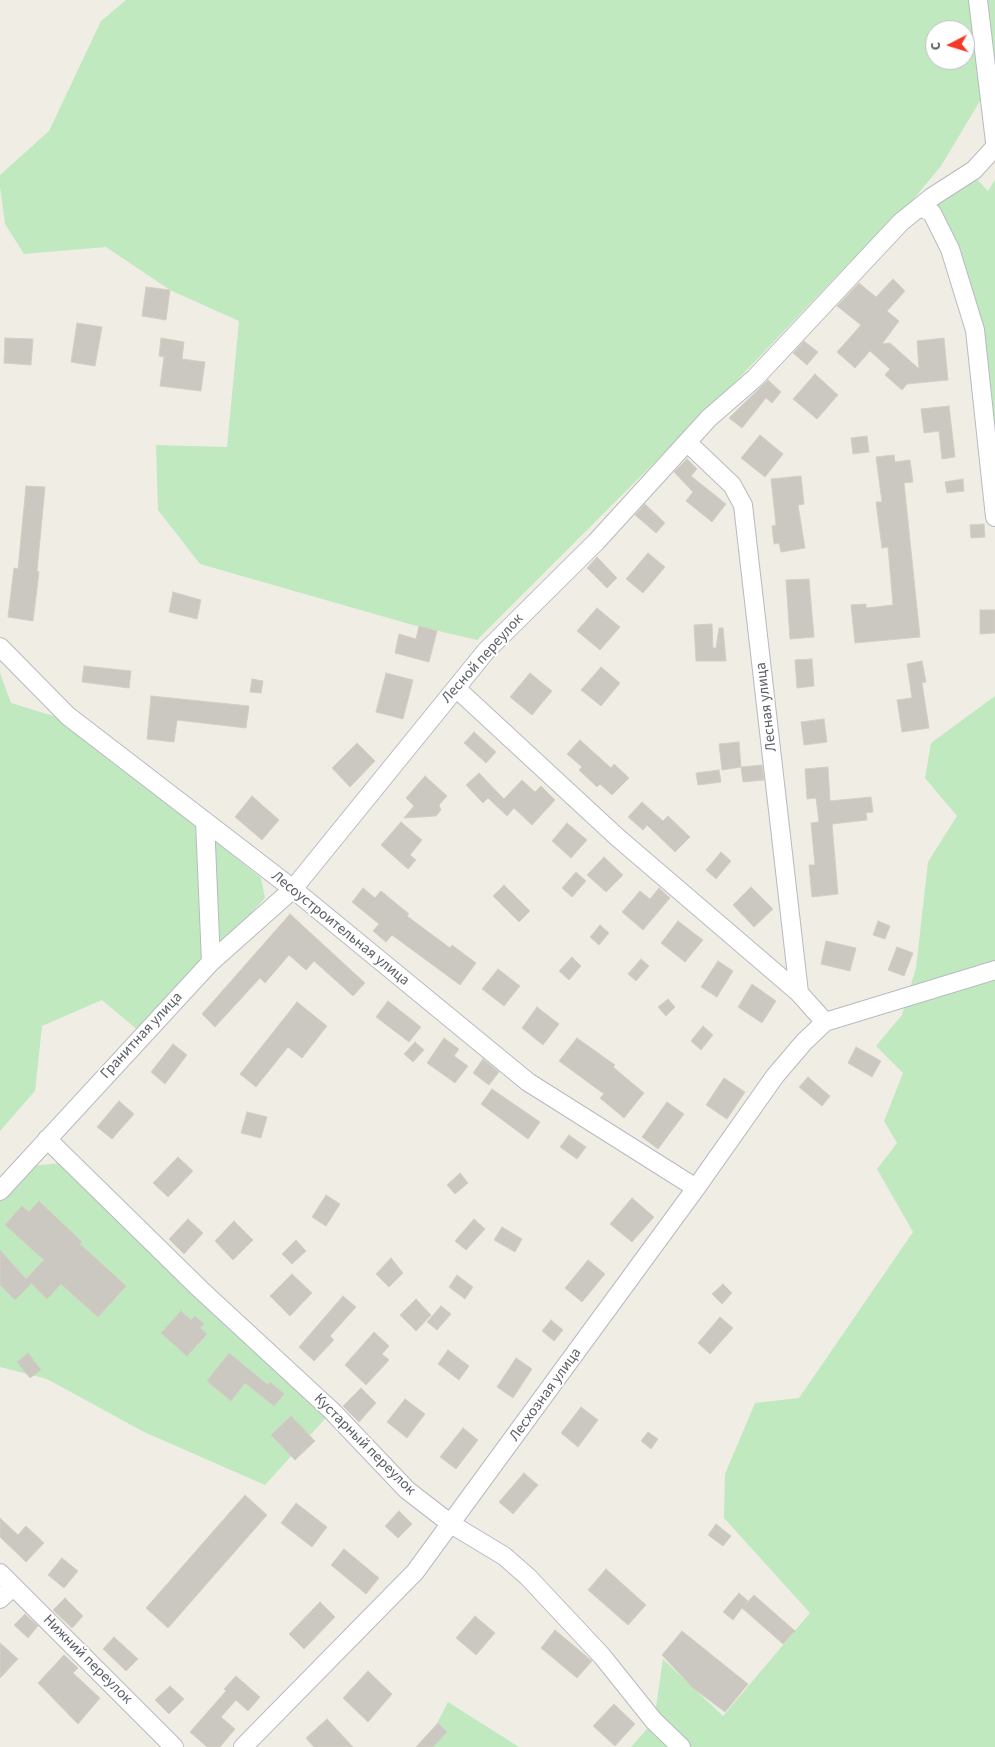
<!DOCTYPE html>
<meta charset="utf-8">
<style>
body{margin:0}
#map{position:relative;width:995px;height:1747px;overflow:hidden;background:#f0ede5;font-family:"Source Sans 3",sans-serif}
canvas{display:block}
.north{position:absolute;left:925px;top:20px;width:50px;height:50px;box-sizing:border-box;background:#fff;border:1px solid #bebfc2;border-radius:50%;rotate:265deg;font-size:14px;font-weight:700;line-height:20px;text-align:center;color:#5c6066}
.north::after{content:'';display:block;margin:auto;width:18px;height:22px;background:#f43927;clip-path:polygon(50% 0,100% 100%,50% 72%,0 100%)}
</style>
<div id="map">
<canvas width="995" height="1747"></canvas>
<div class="north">С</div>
</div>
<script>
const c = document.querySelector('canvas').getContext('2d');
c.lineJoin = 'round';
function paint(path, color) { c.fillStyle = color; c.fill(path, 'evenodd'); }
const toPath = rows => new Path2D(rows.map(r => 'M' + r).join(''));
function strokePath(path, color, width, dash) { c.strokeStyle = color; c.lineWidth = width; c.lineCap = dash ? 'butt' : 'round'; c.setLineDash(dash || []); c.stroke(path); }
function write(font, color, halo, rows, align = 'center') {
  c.font = font + ' "Source Sans 3",sans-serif'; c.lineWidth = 4; c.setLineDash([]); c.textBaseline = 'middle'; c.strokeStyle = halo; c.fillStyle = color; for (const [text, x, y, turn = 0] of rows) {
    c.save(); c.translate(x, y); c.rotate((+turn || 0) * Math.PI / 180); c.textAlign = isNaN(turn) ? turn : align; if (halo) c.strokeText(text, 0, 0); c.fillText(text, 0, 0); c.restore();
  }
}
const green = toPath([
 [126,0,995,0,995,76,941,166,897,219,847,265,743,374,477,640,413,625,200,564,158,510,156,445,227,447,239,321,170,290,106,247,24,254,5,224,0,187,0,175,49,131,101,21],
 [935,30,965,30,965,60,935,60],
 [973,175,988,191,995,180,995,495,968,282,934,201],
 [0,673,11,703,63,719,261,878,265,898,140,1032,102,1000,42,1026,35,1091,0,1131],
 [995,696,995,1747,631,1747,654,1721,663,1659,723,1716,810,1613,724,1518,725,1474,755,1403,799,1398,913,1232,877,1169,897,1143,884,1121,903,1073,876,1046,902,1015,916,968,928,862,957,816,925,778,931,743],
 [70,1162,332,1411,265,1485,144,1432,47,1379,0,1367,0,1192,23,1167],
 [448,1702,519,1747,425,1747]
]);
const building = toPath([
 [893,279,905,291,887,311,899,321,882,344,890,343,919,369,917,341,944,338,948,380,907,384,902,390,885,375,890,369,870,351,855,368,837,352,861,325,837,306,859,283,876,297,893,279],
 [146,287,170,290,166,320,142,316,146,287],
 [77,323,102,327,95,366,71,362,77,323],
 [5,338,33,339,31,365,4,363,5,338],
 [161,338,184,342,182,359,205,362,201,391,160,386,164,357,159,356,161,338],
 [804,341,818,352,807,365,793,353,804,341],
 [815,374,838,395,817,419,793,399,815,374],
 [768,380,781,392,772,403,766,398,742,428,729,418,768,380],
 [949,406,955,457,942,459,939,431,924,433,921,409,949,406],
 [760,435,783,454,765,477,741,458,760,435],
 [867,436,869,452,853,454,851,438,867,436],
 [894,455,895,462,910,460,913,482,904,483,920,637,855,643,851,605,866,604,866,608,893,605,888,547,882,548,876,502,882,502,876,457,894,455],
 [687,459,697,469,691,476,726,504,712,522,686,501,693,492,674,472,687,459],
 [801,476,804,504,798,505,805,548,781,552,779,543,774,544,772,526,776,525,771,479,801,476],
 [963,479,964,491,947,493,945,482,963,479],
 [26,486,45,487,37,571,39,572,33,621,8,617,14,568,18,569,26,486],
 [645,504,665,523,656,533,635,515,645,504],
 [984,524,985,537,971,538,970,525,984,524],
 [648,553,665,567,643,593,626,579,648,553],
 [597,557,617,578,607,588,587,568,597,557],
 [809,579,814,637,790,639,786,580,809,579],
 [173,592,201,600,197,619,169,612,173,592],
 [597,608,620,627,600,650,577,631,597,608],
 [980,610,995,610,995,633,980,634,980,610],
 [712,624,713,648,716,648,719,628,723,628,726,661,696,661,694,625,712,624],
 [419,626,437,631,429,662,395,653,399,634,416,639,419,626],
 [812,659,814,686,797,688,795,660,812,659],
 [922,661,926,682,922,683,929,728,902,732,897,700,912,698,907,664,922,661],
 [84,666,131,671,129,688,82,682,84,666],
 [601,667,620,683,601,706,581,690,601,667],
 [386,673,413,680,403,719,376,712,386,673],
 [530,673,552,691,532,715,510,697,530,673],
 [252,679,263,681,261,693,250,692,252,679],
 [151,696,249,706,246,728,177,720,174,742,147,739,151,696],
 [824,719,827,742,804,745,801,722,824,719],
 [474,732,496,752,486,763,464,743,474,732],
 [580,740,611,768,614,764,629,778,612,795,600,784,597,787,579,770,582,767,567,754,580,740],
 [739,742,741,767,722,770,719,744,739,742],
 [357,743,375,761,350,787,332,768,357,743],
 [762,765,764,780,743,782,741,767,762,765],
 [828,767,830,801,871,797,873,812,866,813,867,820,832,824,838,894,812,897,809,865,815,865,811,823,819,822,816,798,807,799,805,769,828,767],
 [719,770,721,782,698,785,696,773,719,770],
 [479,773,504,799,522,780,535,792,541,786,555,800,532,825,514,808,507,816,488,798,483,803,466,785,479,773],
 [425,776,447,796,439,805,441,810,436,816,404,818,414,806,406,798,425,776],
 [252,796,279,820,262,840,235,817,252,796],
 [642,802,663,821,668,816,690,837,675,852,647,825,643,830,628,817,642,802],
 [401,822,422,840,410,855,416,860,408,869,381,845,401,822],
 [567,823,587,840,571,858,552,841,567,823],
 [721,852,731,861,716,879,706,870,721,852],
 [604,857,623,875,606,892,587,875,604,857],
 [576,872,586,881,572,897,562,888,576,872],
 [504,885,530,911,519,922,493,896,504,885],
 [751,887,773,909,754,927,733,905,751,887],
 [363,888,375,898,381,891,409,914,407,916,450,948,452,945,476,963,460,985,392,935,386,942,373,931,379,924,352,902,363,888],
 [659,888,670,898,643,930,622,912,640,891,650,899,659,888],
 [290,914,365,983,353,996,314,961,306,970,289,955,265,983,260,978,215,1027,202,1014,290,914],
 [678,921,703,940,685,962,661,943,678,921],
 [878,921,890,926,885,939,873,935,878,921],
 [600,925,609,933,599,945,590,937,600,925],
 [826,941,856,948,850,971,821,964,826,941],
 [897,947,913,953,904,976,888,970,897,947],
 [572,957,581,966,569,980,559,971,572,957],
 [641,959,649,966,636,981,628,974,641,959],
 [718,961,733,971,717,997,701,987,718,961],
 [498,969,520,986,504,1006,482,989,498,969],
 [752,984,776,1001,762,1023,738,1007,752,984],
 [668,999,675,1007,666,1016,658,1007,668,999],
 [388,1001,421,1027,409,1042,376,1017,388,1001],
 [297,1002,327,1026,302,1058,288,1047,256,1087,240,1074,297,1002],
 [537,1007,559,1024,543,1045,522,1028,537,1007],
 [703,1026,713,1035,701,1050,691,1041,703,1026],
 [444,1038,459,1049,454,1056,468,1066,455,1083,427,1063,444,1038],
 [577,1038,615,1065,613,1067,644,1093,624,1118,600,1098,604,1094,559,1061,577,1038],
 [415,1042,424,1050,413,1062,404,1054,415,1042],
 [173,1044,187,1055,165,1084,151,1072,173,1044],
 [856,1047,881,1061,872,1077,848,1063,856,1047],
 [483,1059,499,1072,489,1085,473,1073,483,1059],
 [808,1077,830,1096,822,1106,799,1087,808,1077],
 [724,1078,745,1092,727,1119,706,1105,724,1078],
 [492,1089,540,1122,528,1139,481,1104,492,1089],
 [119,1101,134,1114,112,1139,97,1127,119,1101],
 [667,1102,684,1114,658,1149,642,1137,667,1102],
 [247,1112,267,1117,261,1138,241,1133,247,1112],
 [569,1135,586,1147,577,1159,560,1147,569,1135],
 [178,1157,193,1171,168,1197,153,1183,178,1157],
 [460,1173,468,1183,455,1194,447,1185,460,1173],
 [326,1195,340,1204,326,1226,312,1217,326,1195],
 [632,1198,654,1217,632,1242,610,1224,632,1198],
 [39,1201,82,1242,80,1244,126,1286,98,1317,61,1284,47,1299,30,1282,31,1284,15,1300,0,1285,0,1250,26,1279,44,1260,5,1225,22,1206,29,1212,39,1201],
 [188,1219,203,1233,184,1254,169,1239,188,1219],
 [474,1219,485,1229,466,1250,455,1241,474,1219],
 [234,1221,253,1240,233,1260,215,1241,234,1221],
 [502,1227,522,1239,515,1252,494,1240,502,1227],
 [296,1240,306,1251,292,1264,282,1254,296,1240],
 [391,1258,403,1273,389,1287,376,1274,391,1258],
 [588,1260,605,1274,582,1302,565,1288,588,1260],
 [292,1274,312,1293,290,1316,270,1296,292,1274],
 [457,1275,473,1287,465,1299,449,1287,457,1275],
 [723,1284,732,1293,722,1304,712,1294,723,1284],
 [343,1296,356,1307,330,1336,334,1340,314,1361,299,1347,343,1296],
 [416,1299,431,1315,416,1331,400,1315,416,1299],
 [441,1306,451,1314,437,1330,427,1322,441,1306],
 [181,1311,191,1320,195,1316,204,1324,200,1328,207,1334,187,1356,161,1333,181,1311],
 [720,1317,733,1328,710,1354,698,1343,720,1317],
 [551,1320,563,1330,554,1341,542,1331,551,1320],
 [374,1332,389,1346,382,1354,389,1360,366,1385,345,1365,374,1332],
 [448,1350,469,1366,459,1380,438,1364,448,1350],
 [28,1353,41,1370,30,1378,17,1362,28,1353],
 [229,1353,268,1385,270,1382,284,1394,274,1406,245,1383,231,1401,207,1381,229,1353],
 [516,1358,532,1369,513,1398,497,1387,516,1358],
 [361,1388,376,1403,359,1422,343,1406,361,1388],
 [405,1399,425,1414,407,1438,387,1422,405,1399],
 [581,1407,598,1420,578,1447,561,1433,581,1407],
 [291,1416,315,1441,295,1460,271,1435,291,1416],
 [463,1428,478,1440,456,1469,440,1457,463,1428],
 [648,1432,658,1439,651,1449,641,1441,648,1432],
 [524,1473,538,1485,513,1514,499,1502,524,1473],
 [245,1495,267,1515,168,1628,146,1608,245,1495],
 [296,1503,327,1527,312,1547,281,1523,296,1503],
 [399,1511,412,1524,398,1538,385,1526,399,1511],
 [0,1518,18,1535,26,1526,44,1543,26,1562,0,1537,0,1518],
 [716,1524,731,1536,723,1546,708,1535,716,1524],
 [344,1549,379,1578,366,1594,331,1565,344,1549],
 [62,1558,78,1571,64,1588,48,1575,62,1558],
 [606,1569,646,1605,628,1625,588,1590,606,1569],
 [739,1593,748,1601,745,1605,754,1595,795,1631,783,1644,742,1608,733,1620,723,1612,739,1593],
 [65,1598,83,1616,72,1628,53,1610,65,1598],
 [320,1602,335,1617,304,1649,289,1634,320,1602],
 [25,1614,38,1626,28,1638,14,1625,25,1614],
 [475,1616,495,1633,476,1655,456,1638,475,1616],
 [555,1630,592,1661,577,1678,541,1648,555,1630],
 [682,1631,748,1684,725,1712,693,1688,662,1655,682,1631],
 [114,1637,138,1659,126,1671,103,1649,114,1637],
 [0,1643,18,1659,0,1678,0,1643],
 [64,1655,78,1668,73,1673,100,1698,78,1724,38,1683,64,1655],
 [368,1671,392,1694,368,1722,343,1698,368,1671],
 [236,1676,260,1697,248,1711,236,1700,221,1717,235,1729,220,1747,207,1747,190,1732,226,1691,224,1689,236,1676],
 [170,1686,184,1699,169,1714,155,1700,170,1686],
 [614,1704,635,1724,615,1746,593,1726,614,1704],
 [327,1719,353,1747,314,1747,306,1738,327,1719],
 [438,1723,447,1732,433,1747,416,1747,438,1723]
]);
const minor = toPath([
 [978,0,995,142],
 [921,207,932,213,950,249,975,330,995,517],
 [688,443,732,485,743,505,799,993],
 [0,647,68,716,293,889,528,1082,696,1188],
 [456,688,617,837,799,993,825,1022],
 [205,821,211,962],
 [47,1139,200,1289,332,1411,407,1490,451,1524,504,1556,528,1577,602,1656,654,1721,681,1747],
 [0,1191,211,962,293,889,486,651,596,542,709,418,755,378,901,222,932,197,974,170,995,147],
 [0,1573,174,1747],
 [0,1599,13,1587],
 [243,1747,415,1572,696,1188,775,1076,804,1042,825,1022,995,970]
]);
const streetNames = [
 ["Лесной переулок",483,659,-48],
 ["Лесная улица",767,707,-97],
 ["Лесоустроительная улица",340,929,39],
 ["Гранитная улица",142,1036,-47],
 ["Лесхозная улица",546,1395,-54],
 ["Кустарный переулок",364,1445,45],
 ["Нижний переулок",87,1660,45]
];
paint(green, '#c0e9c0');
paint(building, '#cbc8c2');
strokePath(building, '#d5cfc2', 1);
strokePath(minor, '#b7babf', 20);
strokePath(minor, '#fff', 18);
write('15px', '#5c6066', '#fff', streetNames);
</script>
